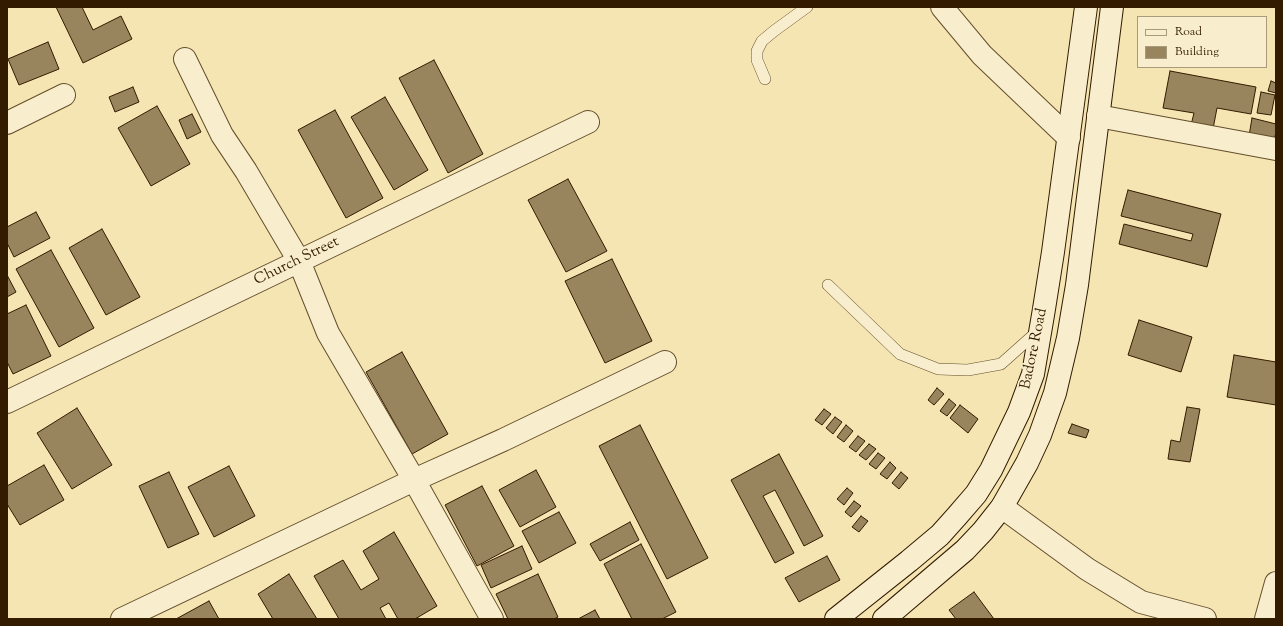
<!DOCTYPE html>
<style>
body{margin:0}
#map{position:relative;width:1283px;height:626px;overflow:hidden;background:#f5e5b2;font-family:"Sorts Mill Goudy",serif}
canvas{display:block}
.frame{position:absolute;inset:0;border:8px solid #331b00;pointer-events:none}
.legend{position:absolute;left:1137px;top:16px;width:130px;height:52px;box-sizing:border-box;background:#f8eecd;border:1px solid #a99a7b;margin:0;padding:5px 7px;list-style:none;font-size:12px;color:#331b00}
.legend li{display:flex;align-items:center;gap:8px;height:20px}
.legend b{width:20px;border:1px solid #a99a7b}
</style>
<div id="map">
<canvas width="1283" height="626"></canvas>
<div class="frame"></div>
<ul class="legend">
<li><b style="height:5px;background:#f8eecd"></b>Road</li>
<li><b style="height:11px;background:#98845d"></b>Building</li>
</ul>
</div>
<script>
const c = document.querySelector('canvas').getContext('2d');
c.lineJoin = 'round';
function paint(path, color) { c.fillStyle = color; c.fill(path, 'evenodd'); }
const toPath = rows => new Path2D(rows.map(r => 'M' + r).join(''));
function strokePath(path, color, width, dash) { c.strokeStyle = color; c.lineWidth = width; c.lineCap = dash ? 'butt' : 'round'; c.setLineDash(dash || []); c.stroke(path); }
function write(font, color, halo, rows, align = 'center') {
  c.font = font + ' "Sorts Mill Goudy",serif'; c.lineWidth = 3.5; c.setLineDash([]); c.textBaseline = 'middle'; c.strokeStyle = halo; c.fillStyle = color; for (const [text, x, y, turn = 0] of rows) {
    c.save(); c.translate(x, y); c.rotate((+turn || 0) * Math.PI / 180); c.textAlign = isNaN(turn) ? turn : align; if (halo) c.strokeText(text, 0, 0); c.fillText(text, 0, 0); c.restore();
  }
}
const building = toPath([
 [56,7,82,7,93,30,121,16,132,39,83,63,56,7],
 [48,42,59,69,19,85,8,59,48,42],
 [434,60,483,154,448,173,399,78,434,60],
 [1170,71,1256,87,1251,114,1217,108,1213,129,1191,125,1194,113,1163,108,1170,71],
 [1271,81,1276,83,1276,93,1268,91,1271,81],
 [133,87,139,102,115,112,109,97,133,87],
 [1261,92,1275,95,1271,115,1257,113,1261,92],
 [385,97,428,170,394,190,351,117,385,97],
 [157,106,190,164,151,186,118,128,157,106],
 [335,110,383,198,346,218,298,130,335,110],
 [192,114,201,132,187,139,179,120,192,114],
 [1252,118,1276,124,1276,132,1274,141,1249,136,1252,118],
 [568,179,607,251,566,272,528,200,568,179],
 [1128,190,1221,214,1207,267,1119,244,1124,224,1191,241,1193,234,1121,216,1128,190],
 [36,212,50,238,14,257,7,243,7,227,36,212],
 [102,229,140,297,106,315,69,248,102,229],
 [51,250,94,328,59,347,16,269,51,250],
 [612,259,652,341,605,363,565,281,612,259],
 [7,275,16,292,7,297,7,275],
 [26,305,51,356,13,374,7,362,7,314,26,305],
 [1139,320,1192,337,1181,372,1128,355,1139,320],
 [402,352,448,434,412,454,366,372,402,352],
 [1234,355,1276,362,1276,405,1227,397,1234,355],
 [937,388,944,394,934,405,928,400,937,388],
 [949,399,956,405,947,416,940,411,949,399],
 [960,405,978,419,968,433,950,418,960,405],
 [1187,407,1200,409,1190,462,1168,459,1171,440,1180,442,1187,407],
 [77,408,112,465,72,489,37,433,77,408],
 [824,409,831,414,822,425,815,420,824,409],
 [835,417,842,422,833,434,826,428,835,417],
 [1072,424,1089,430,1086,438,1068,433,1072,424],
 [640,425,708,558,667,579,599,446,640,425],
 [846,425,853,431,844,442,837,437,846,425],
 [858,436,865,441,856,452,849,447,858,436],
 [869,444,876,449,866,460,859,455,869,444],
 [878,453,885,458,876,469,869,464,878,453],
 [779,454,823,536,804,546,775,490,763,496,794,553,775,563,731,480,779,454],
 [890,462,896,468,887,479,880,474,890,462],
 [44,465,64,500,20,525,7,504,7,486,44,465],
 [229,466,255,516,214,537,188,487,229,466],
 [536,470,556,507,520,527,499,490,536,470],
 [169,472,199,534,168,548,139,486,169,472],
 [901,472,908,478,899,489,892,483,901,472],
 [482,486,514,546,477,566,445,505,482,486],
 [847,488,853,493,844,505,837,499,847,488],
 [854,501,861,506,851,517,845,512,854,501],
 [559,512,576,543,539,563,522,531,559,512],
 [861,516,868,521,859,532,852,527,861,516],
 [630,522,639,540,600,561,590,544,630,522],
 [394,532,437,606,415,619,398,619,389,603,380,608,386,619,339,619,314,576,343,560,361,590,379,579,363,551,394,532],
 [641,544,676,612,662,619,632,619,604,564,641,544],
 [522,546,532,569,491,588,481,565,522,546],
 [827,556,840,580,799,602,785,578,827,556],
 [289,574,317,619,273,619,258,594,289,574],
 [538,574,558,617,554,619,508,619,496,594,538,574],
 [974,592,994,619,956,619,949,610,974,592],
 [209,601,219,619,176,619,209,601],
 [595,610,600,619,578,619,595,610]
]);
const lane = toPath([
 [765,79,757,60,757,51,762,41,774,31,807,7],
 [828,285,900,354,938,369,968,370,1001,364,1038,331]
]);
const street = toPath([
 [942,7,982,55,1069,138],
 [185,59,222,135,246,171,299,261,328,333,414,480,492,619],
 [1098,116,1276,149],
 [7,123,64,95],
 [7,402,588,122],
 [1002,507,1087,569,1141,602,1205,619],
 [122,619,414,480,503,440,665,362],
 [1266,619,1276,583]
]);
const secondary = toPath([
 [836,619,909,561,940,535,957,516,976,494,991,470,1019,412,1033,374,1044,309,1053,252,1086,7],
 [884,619,965,550,983,531,1002,507,1027,463,1040,435,1055,393,1068,338,1077,285,1112,7]
]);
const streetNames = [
 ["Church Street",297,262,-26],
 ["Badore Road",1035,349,-78]
];
paint(building, '#98845d');
strokePath(building, '#331b00', 1);
strokePath(lane, '#644e2c', 12);
strokePath(street, '#644e2c', 24);
strokePath(secondary, '#331b00', 24);
strokePath(lane, '#f8eecd', 11);
strokePath(street, '#f8eecd', 22);
strokePath(secondary, '#f8eecd', 22);
write('15px', '#331b00', '#f8eecd', streetNames);
</script>
